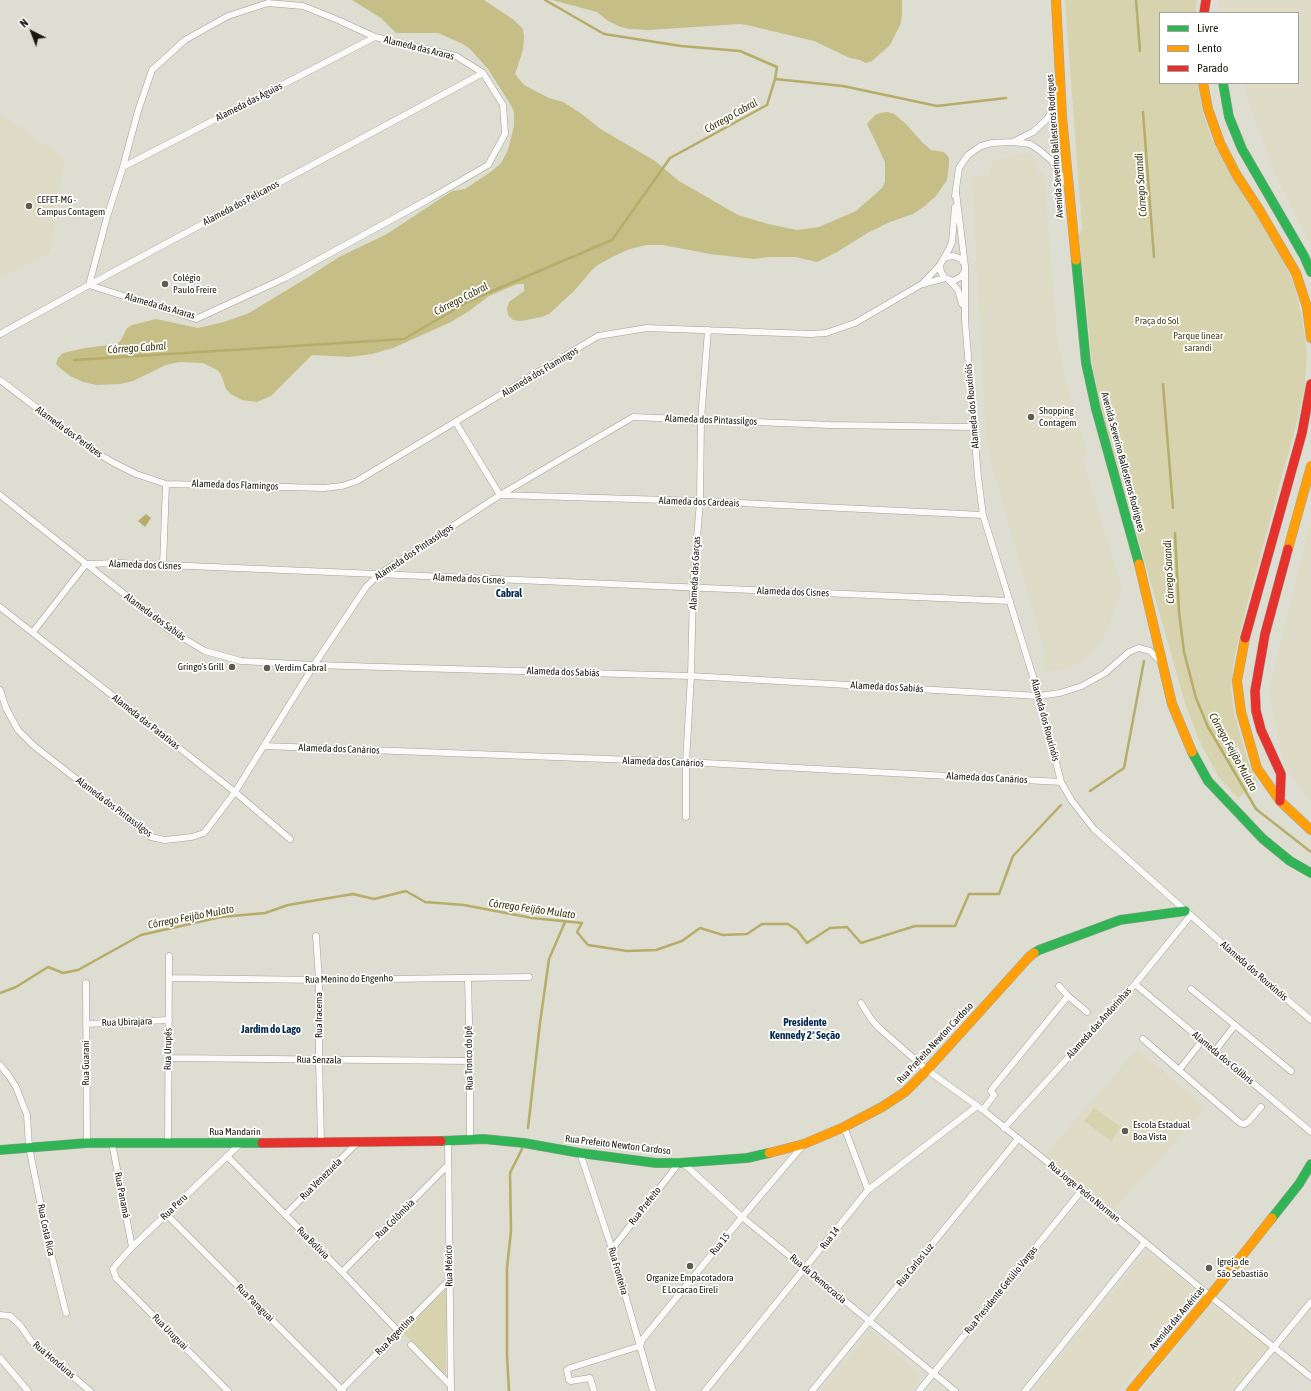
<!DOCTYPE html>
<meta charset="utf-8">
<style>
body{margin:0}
#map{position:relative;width:1311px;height:1391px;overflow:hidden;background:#deddd1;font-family:"Asap Condensed",sans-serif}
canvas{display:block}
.legend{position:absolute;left:1159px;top:12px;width:140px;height:72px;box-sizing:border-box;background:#fff;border:1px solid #a3a29f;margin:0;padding:5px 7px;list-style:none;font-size:12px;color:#18170f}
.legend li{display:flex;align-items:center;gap:8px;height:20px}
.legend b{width:20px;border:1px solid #a3a29f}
.north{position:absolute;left:12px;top:12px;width:40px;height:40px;-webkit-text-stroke:3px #fff;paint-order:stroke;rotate:318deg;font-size:11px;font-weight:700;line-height:16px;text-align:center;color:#18170f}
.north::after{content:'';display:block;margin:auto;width:14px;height:18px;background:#18170f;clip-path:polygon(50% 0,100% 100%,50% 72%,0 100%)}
</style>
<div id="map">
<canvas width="1311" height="1391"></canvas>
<ul class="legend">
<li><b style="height:5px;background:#30b455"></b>Livre</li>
<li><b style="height:5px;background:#ff9f0a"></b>Lento</li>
<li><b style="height:5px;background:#e5322d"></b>Parado</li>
</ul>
<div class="north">N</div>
</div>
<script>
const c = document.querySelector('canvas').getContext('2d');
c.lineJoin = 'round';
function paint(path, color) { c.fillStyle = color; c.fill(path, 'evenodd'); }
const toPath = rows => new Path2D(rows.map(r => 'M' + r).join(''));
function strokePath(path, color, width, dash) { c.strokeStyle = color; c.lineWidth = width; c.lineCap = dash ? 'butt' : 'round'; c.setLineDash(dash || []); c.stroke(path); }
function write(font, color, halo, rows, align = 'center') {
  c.font = font + ' "Asap Condensed",sans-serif'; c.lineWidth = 3.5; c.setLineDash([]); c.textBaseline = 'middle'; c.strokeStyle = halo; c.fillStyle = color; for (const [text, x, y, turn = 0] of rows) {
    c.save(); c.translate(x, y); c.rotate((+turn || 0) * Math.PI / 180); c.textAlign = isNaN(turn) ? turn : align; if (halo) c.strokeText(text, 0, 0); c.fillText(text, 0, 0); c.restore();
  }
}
const built = toPath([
 [1220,0,1311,0,1311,245,1274,172,1247,99,1243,83,1298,83,1298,13,1218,13,1217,12],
 [0,113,65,159,50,253,0,278],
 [1027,153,1032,155,1036,161,1038,173,1044,172,1057,338,1067,386,1088,454,1082,457,1122,588,1108,629,1100,643,1089,655,1080,662,1067,669,1044,671,1044,650,994,473,986,438,972,177,990,175,990,166,992,163,997,159],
 [1311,520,1311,803,1285,767,1269,692],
 [1137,1049,1205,1108,1113,1211,1045,1155],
 [1147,1252,1198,1291,1119,1391,1032,1391],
 [1210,1304,1271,1349,1236,1391,1141,1391],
 [871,1331,921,1377,911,1391,822,1391]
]);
const green = toPath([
 [1065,0,1197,0,1195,13,1160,13,1160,83,1197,83,1203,113,1212,139,1225,164,1260,217,1279,252,1294,283,1302,318,1307,352,1305,386,1297,421,1245,612,1234,659,1231,687,1234,713,1248,761,1258,783,1238,798,1218,776,1198,738,1185,703,1101,407,1092,363,1079,235,1082,228],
 [1094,1108,1121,1127,1111,1141,1084,1121],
 [447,1288,446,1375,402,1332]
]);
const forest = toPath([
 [352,0,484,0,514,20,523,29,524,36,523,50,515,74,524,85,549,98,563,102,582,114,599,128,655,161,679,181,738,215,768,224,797,230,819,227,856,211,882,188,885,182,885,162,867,124,875,115,880,113,888,112,894,114,905,123,922,142,931,150,944,152,949,158,949,164,947,180,936,196,925,206,913,214,890,222,869,232,837,252,817,262,795,257,769,257,754,259,710,254,663,245,646,245,630,249,614,256,598,265,592,270,574,291,549,314,542,317,521,321,513,320,508,315,507,308,509,302,524,291,524,284,517,284,489,296,469,311,451,322,393,348,372,354,349,357,312,355,271,396,257,402,242,400,231,394,226,389,221,374,217,370,203,363,179,362,166,365,133,381,120,384,97,385,83,382,70,376,60,368,56,364,58,358,63,353,85,348,117,344,121,340,127,328,132,325,156,319,198,328,224,322,249,313,310,276,339,257,387,234,452,191,465,189,492,171,501,163,507,152,509,146,514,126,514,113,512,107,488,69,470,49,463,44,438,33,396,33,381,18],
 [552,0,902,0,902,16,900,25,890,45,872,61,866,63,860,60,850,58,814,41,747,25,740,24,648,30,629,29,621,27,608,21,597,12]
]);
const water = toPath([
 [146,514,151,518,145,527,138,521]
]);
const stream = toPath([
 [545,0,604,34,681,46,740,51,777,67,775,79,843,86,937,106,1006,98],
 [1136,0,1140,51],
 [1143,112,1154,257],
 [74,360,404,339,469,301,612,240,670,158,767,105,775,79],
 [1163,384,1173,508],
 [1175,533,1179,612,1184,652,1196,698,1208,727,1256,809,1311,852],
 [1090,791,1124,768,1144,661],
 [0,993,16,987,48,967,63,973,78,970,141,935,221,917,265,913,288,905,353,894,374,899,406,891,425,902,464,905,532,918,582,923,577,932,588,945,627,951,656,950,682,941,700,928,723,935,747,934,762,924,788,924,797,930,807,943,830,928,847,927,861,943,915,926,955,926,969,894,999,894,1013,856,1061,805],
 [528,1128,540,1023,549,959,565,922],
 [509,1391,507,1355,507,1268,511,1231,510,1173,522,1149]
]);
const street = toPath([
 [268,3,303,6,338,20,375,37,456,56,483,73,503,105,505,134,488,165,431,198,285,278,196,319,89,285,107,217,123,167,138,111,152,70,185,40,228,16,268,3],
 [1013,142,1033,132,1047,119,1054,107,1058,92],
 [123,167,375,37],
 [956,192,965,266,965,320,978,477,983,515,1039,696,1061,782,1072,801,1094,829,1242,961,1311,1020],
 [955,196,959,168,968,155,981,146,992,143,1013,142,1030,144,1039,150,1051,160,1067,185],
 [955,207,952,242,949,249,940,265,941,272,945,278,953,281,961,277,965,271],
 [944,259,947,257,954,256,961,259,963,262],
 [949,280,958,290,962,304],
 [923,284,945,278],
 [0,334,89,285,483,73],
 [0,380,92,450,114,463,136,474,166,484,324,488,342,486,357,481,598,336,647,328,811,334,826,333,855,323,922,284,940,265],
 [456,423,500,495,700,501,983,515],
 [0,495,168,629,205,651,241,661,314,665,691,676,1039,696,1060,693,1082,686,1105,673,1129,652,1139,648,1150,651,1161,662],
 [163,566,166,484],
 [0,607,235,792,290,839],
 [33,632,86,564,119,563,1010,601],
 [0,690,6,708,18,730,34,746,151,837,165,840,192,837,204,833,235,792,314,665,366,587,378,575,500,495,633,417,830,425,974,427],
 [264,746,686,762,1061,782],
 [686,817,686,762,691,676,693,588,700,501,701,420,708,330],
 [316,936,319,980,319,1060,321,1142],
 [170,978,319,980,529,977],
 [468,978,470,1061,470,1139],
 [86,983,87,1143],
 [1135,984,1311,1132],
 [1059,986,1068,996,1087,1012],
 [1191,989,1291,1071],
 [861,1003,871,1019,879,1028,927,1070,983,1110,1082,1190,1210,1296,1311,1377],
 [86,1024,169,1020],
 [1143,1039,1240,1123,1244,1124,1248,1122,1261,1107],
 [1215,1051,1235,1025],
 [168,1058,470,1061],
 [0,1065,9,1076,16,1087,27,1115,29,1147,48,1241,66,1313],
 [1179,1070,1202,1041],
 [983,1110,994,1095,991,1091,992,1089,1068,996],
 [844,1127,868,1190],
 [1004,1128,1135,984,1191,915],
 [448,1141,451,1391],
 [112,1143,132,1247],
 [168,1143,169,956],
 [580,1153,612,1249,653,1391],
 [227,1156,342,1272,398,1331],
 [683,1163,742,1217,955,1391],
 [167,1215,343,1391],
 [285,1215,357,1143],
 [612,1249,679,1163],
 [342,1272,447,1166],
 [0,1315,10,1316,20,1325,31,1341,90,1391],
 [411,1345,451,1386],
 [0,1358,28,1391],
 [228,1391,116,1278,113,1269,116,1265,132,1247,240,1144],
 [340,1391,450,1279],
 [594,1391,590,1378,571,1381,569,1380,567,1370,570,1368,640,1346,642,1340,742,1217,804,1144],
 [705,1391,868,1190,976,1107],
 [812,1391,1018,1139],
 [919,1391,1082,1190],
 [1025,1391,1145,1242],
 [1238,1391,1311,1302]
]);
const fast = toPath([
 [1223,83,1229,117,1242,149,1304,256,1311,272],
 [1076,260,1086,363,1096,409,1139,564],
 [1192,752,1208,781,1263,839,1290,861,1311,873],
 [1034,953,1039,950,1120,920,1185,911],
 [441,1141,484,1139,524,1143,580,1153,656,1163,679,1163,747,1158,769,1153],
 [0,1150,87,1143,262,1143],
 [1272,1218,1299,1184,1311,1164]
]);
const slow = toPath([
 [1056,0,1062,117,1076,260],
 [1203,83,1208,109,1220,143,1236,174,1260,211,1296,273,1307,307,1311,338],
 [1288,549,1311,466],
 [1139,564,1172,704,1192,752],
 [1245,638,1237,681,1241,712,1257,768,1280,801,1311,830],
 [769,1153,804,1144,844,1127,882,1107,905,1092,927,1070,1029,957,1034,953],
 [1131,1391,1210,1296,1272,1218]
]);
const jam = toPath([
 [1204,13,1206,0],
 [1245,638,1302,433,1311,384],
 [1280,801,1281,774,1261,730,1256,711,1255,691,1265,634,1288,549],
 [262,1143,441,1141]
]);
const markers = [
 [29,206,4,"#5d5c53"],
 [165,284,4,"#5d5c53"],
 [1031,417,4,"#5d5c53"],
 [232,667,4,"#5d5c53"],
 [267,668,4,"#5d5c53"],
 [1125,1131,4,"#5d5c53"],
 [690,1266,4,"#5d5c53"],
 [1209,1268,4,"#5d5c53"]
];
const streetNames = [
 ["Alameda das Araras",419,48,14],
 ["Alameda das Águias",249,102,-27],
 ["Avenida Severino Ballesteros Rodrigues",1055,146,-94],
 ["Alameda dos Pelicanos",241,203,-28],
 ["Alameda das Araras",160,306,16],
 ["Alameda dos Flamingos",540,372,-31],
 ["Alameda dos Rouxinóis",972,406,-95],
 ["Alameda dos Pintassilgos",711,420,2],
 ["Alameda dos Perdizes",69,432,36],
 ["Avenida Severino Ballesteros Rodrigues",1123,462,75],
 ["Alameda dos Flamingos",235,485,2],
 ["Alameda dos Cardeais",699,502,2],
 ["Alameda dos Pintassilgos",414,552,-34],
 ["Alameda dos Cisnes",145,565,2],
 ["Alameda das Garças",695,573,-87],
 ["Alameda dos Cisnes",469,579,3],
 ["Alameda dos Cisnes",793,592,2],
 ["Alameda dos Sabiás",155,617,36],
 ["Alameda dos Sabiás",563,672,2],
 ["Alameda dos Sabiás",887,687,3],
 ["Alameda dos Rouxinóis",1045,720,75],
 ["Alameda das Patativas",146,722,38],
 ["Alameda dos Canários",339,749,2],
 ["Alameda dos Canários",663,762,2],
 ["Alameda dos Canários",987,778,3],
 ["Alameda dos Pintassilgos",114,807,37],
 ["Alameda dos Rouxinóis",1254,971,41],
 ["Rua Menino do Engenho",349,979,-1],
 ["Rua Iracema",319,1015,-90],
 ["Rua Ubirajara",127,1022,-2],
 ["Alameda das Andorinhas",1099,1023,-48],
 ["Rua Prefeito Newton Cardoso",935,1043,-47],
 ["Rua Urupês",168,1049,-89],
 ["Rua Tronco do Ipê",469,1058,-91],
 ["Alameda dos Colíbris",1223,1058,40],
 ["Rua Senzala",319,1060,1],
 ["Rua Guarani",86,1063,-90],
 ["Rua Mandarin",235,1132],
 ["Rua Prefeito Newton Cardoso",618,1145,7],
 ["Rua Venezuela",321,1179,-45],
 ["Rua Jorge Pedro Norman",1084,1192,39],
 ["Rua Panamá",122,1195,79],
 ["Rua Prefeito",645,1206,-52],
 ["Rua Peru",174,1207,-44],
 ["Rua Colômbia",395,1219,-45],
 ["Rua Costa Rica",46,1230,78],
 ["Rua 14",830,1238,-52],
 ["Rua Bolívia",313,1243,45],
 ["Rua 15",720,1244,-51],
 ["Rua Carlos Luz",915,1265,-51],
 ["Rua México",449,1266,-91],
 ["Rua Fronteira",618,1271,74],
 ["Rua da Democracia",818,1279,40],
 ["Rua Presidente Getúlio Vargas",1001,1290,-51],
 ["Rua Paraguai",255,1303,45],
 ["Avenida das Américas",1177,1318,-50],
 ["Rua Uruguai",170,1332,45],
 ["Rua Argentina",395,1335,-46],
 ["Rua Honduras",54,1360,40]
];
const poiNames = [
 ["CEFET-MG -",37,200],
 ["Campus Contagem",37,212],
 ["Colégio",173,278],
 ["Paulo Freire",173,290],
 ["Shopping",1039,411],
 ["Contagem",1039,423],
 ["Gringo's Grill",224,667,"right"],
 ["Verdim Cabral",275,668],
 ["Escola Estadual",1133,1125],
 ["Boa Vista",1133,1137],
 ["Igreja de",1217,1262],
 ["São Sebastião",1217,1274],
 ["Organize Empacotadora",690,1278,"center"],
 ["E Locacao Eireli",690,1290,"center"]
];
const parkNames = [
 ["Praça do Sol",1157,321],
 ["Parque linear",1198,336],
 ["sarandi",1198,348]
];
const waterNames = [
 ["Córrego Cabral",731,116,-29],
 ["Córrego Sarandi",1141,185,-94],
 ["Córrego Cabral",461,299,-27],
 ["Córrego Cabral",137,348,-4],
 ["Córrego Sarandi",1169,572,-93],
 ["Córrego Feijão Mulato",1233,752,61],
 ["Córrego Feijão Mulato",532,909,8],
 ["Córrego Feijão Mulato",191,917,-11]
];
const neighbourhoodNames = [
 ["Cabral",509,594],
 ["Presidente",805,1023],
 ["Kennedy 2ª Seção",805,1036],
 ["Jardim do Lago",271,1030]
];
paint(built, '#dedcc6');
paint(green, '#d7d3ae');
paint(forest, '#c5be87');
paint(water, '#b5ad69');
strokePath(stream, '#b5ad69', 2.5);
strokePath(street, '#a2a097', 7);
strokePath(fast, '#a2a097', 10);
strokePath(slow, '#a2a097', 10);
strokePath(jam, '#a2a097', 10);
strokePath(street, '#fafaf8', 6);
strokePath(fast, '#30b455', 9);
strokePath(slow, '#ff9f0a', 9);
strokePath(jam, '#e5322d', 9);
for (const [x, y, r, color] of markers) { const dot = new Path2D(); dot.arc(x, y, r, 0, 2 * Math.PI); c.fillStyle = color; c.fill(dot); strokePath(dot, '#fff', 1.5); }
write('10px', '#18170f', '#fff', streetNames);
write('10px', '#18170f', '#fff', poiNames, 'left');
write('10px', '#443f18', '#fff', parkNames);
write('italic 11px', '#3a360e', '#fff', waterNames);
write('bold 11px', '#032a4f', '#fff', neighbourhoodNames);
</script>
